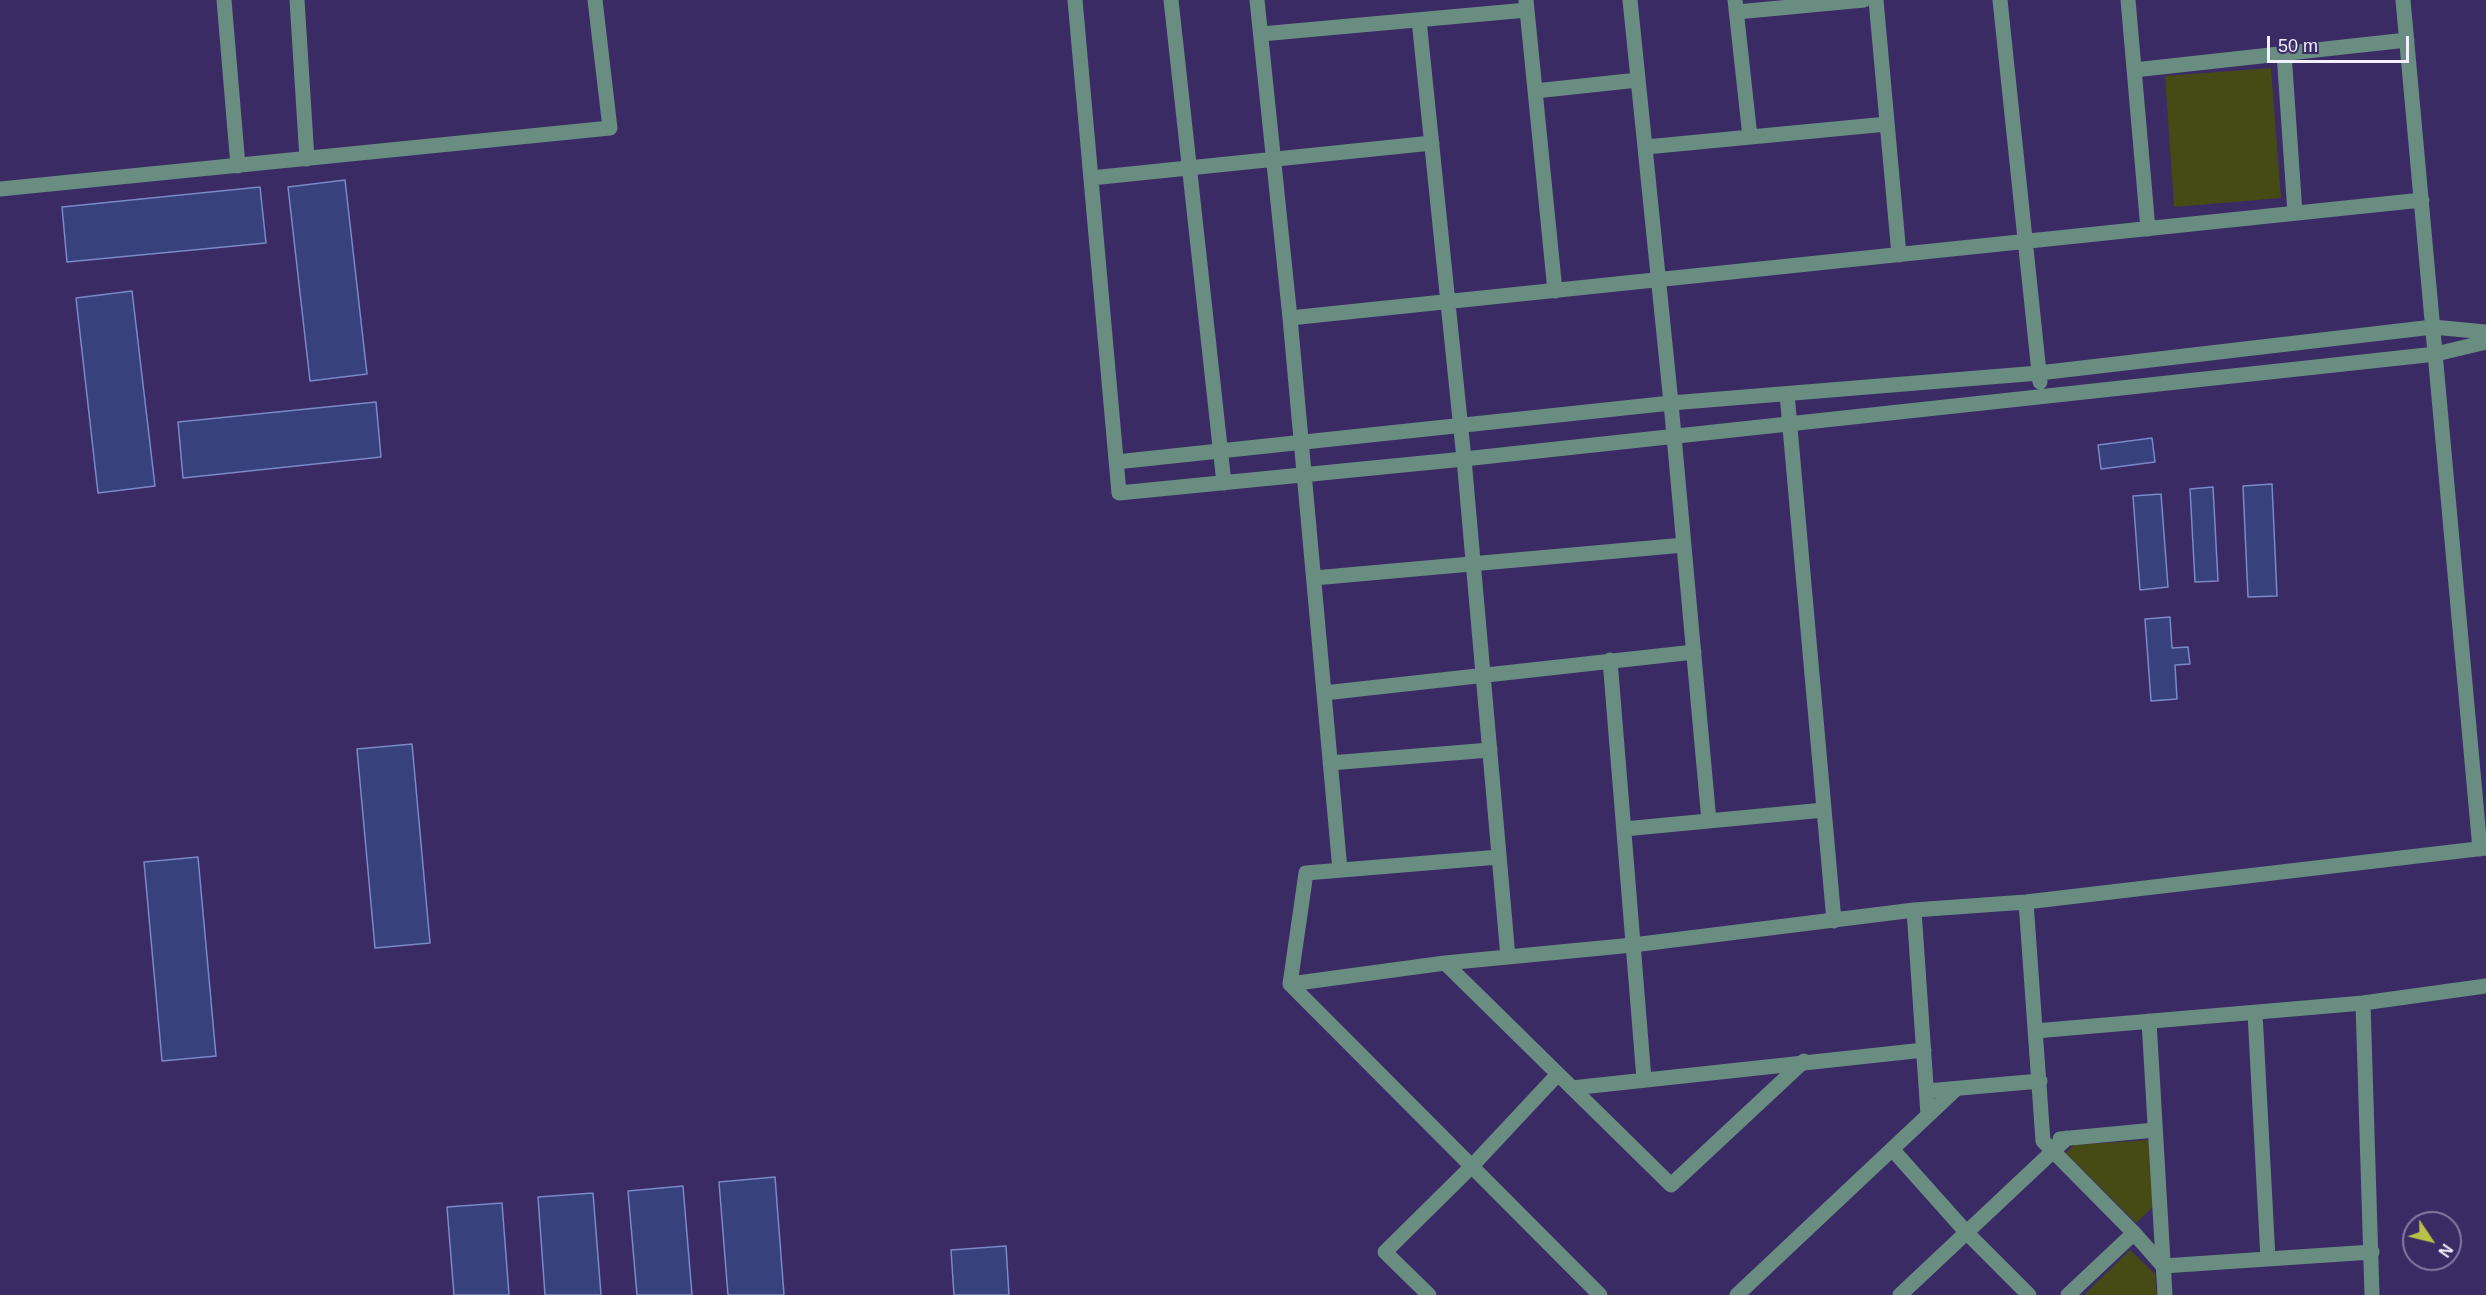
<!DOCTYPE html>
<style>
body{margin:0}
#map{position:relative;width:2486px;height:1295px;overflow:hidden;background:#3a2b64;font-family:Arial,sans-serif}
canvas{display:block}
.north{position:absolute;left:2402px;top:1211px;width:60px;height:60px;box-sizing:border-box;background:#3a2b64;border:2px solid #8479a2;border-radius:50%;rotate:125deg;font-size:16px;font-weight:700;line-height:24px;text-align:center;color:#f2effe}
.north::after{content:'';display:block;margin:auto;width:21px;height:27px;background:#b8c147;clip-path:polygon(50% 0,100% 100%,50% 72%,0 100%)}
.scale{position:absolute;left:2267px;top:36px;width:142px;height:27px;box-sizing:border-box;border:3px solid #f2effe;border-top:0;padding-left:8px;font-size:18px;line-height:21px;white-space:nowrap;color:#f2effe;-webkit-text-stroke:4px #3a2b64;paint-order:stroke}
</style>
<div id="map">
<canvas width="2486" height="1295"></canvas>
<div class="north">N</div>
<div class="scale">50 m</div>
</div>
<script>
const c = document.querySelector('canvas').getContext('2d');
c.lineJoin = 'round';
function paint(path, color) { c.fillStyle = color; c.fill(path, 'evenodd'); }
const toPath = rows => new Path2D(rows.map(r => 'M' + r).join(''));
function strokePath(path, color, width, dash) { c.strokeStyle = color; c.lineWidth = width; c.lineCap = dash ? 'butt' : 'round'; c.setLineDash(dash || []); c.stroke(path); }
const green = toPath([
 [2271,68,2281,198,2174,207,2165,76],
 [2150,1140,2154,1206,2136,1223,2066,1153,2074,1145],
 [2130,1250,2155,1274,2157,1295,2084,1295]
]);
const building = toPath([
 [345,180,367,374,310,381,288,187,345,180],
 [260,187,266,243,67,262,62,207,260,187],
 [132,291,155,486,98,493,76,298,132,291],
 [376,402,381,457,183,478,178,422,376,402],
 [2152,438,2155,462,2101,469,2098,445,2152,438],
 [2272,484,2277,596,2248,597,2243,486,2272,484],
 [2213,487,2218,581,2195,582,2190,489,2213,487],
 [2161,494,2168,587,2140,590,2133,496,2161,494],
 [2170,617,2172,648,2188,647,2190,664,2175,665,2177,699,2151,701,2145,619,2170,617],
 [412,744,430,943,375,948,357,749,412,744],
 [198,857,216,1056,162,1061,144,862,198,857],
 [775,1177,784,1295,728,1295,719,1182,775,1177],
 [683,1186,692,1295,637,1295,628,1191,683,1186],
 [593,1193,601,1295,545,1295,538,1197,593,1193],
 [502,1203,509,1295,454,1295,447,1207,502,1203],
 [1006,1246,1009,1295,954,1295,951,1250,1006,1246]
]);
const minor = toPath([
 [224,0,238,166],
 [297,0,307,159],
 [1075,0,1119,493,1464,459,2436,354,2486,342],
 [1171,0,1224,483],
 [1257,0,1290,318,1340,870],
 [1526,0,1555,291],
 [1630,0,1671,403,1709,821],
 [1735,0,1750,137],
 [1876,0,1899,255],
 [2000,0,2040,382],
 [2128,0,2148,229],
 [2403,0,2480,849],
 [1737,12,1864,0],
 [1419,20,1464,459,1508,957],
 [1261,34,1527,10],
 [2284,53,2295,213],
 [2134,70,2407,40],
 [1535,91,1638,80],
 [1646,147,1887,124],
 [1091,178,1432,143],
 [0,189,610,128,595,0],
 [1290,318,2422,200],
 [1787,394,1834,921],
 [1116,462,1671,403,2039,373,2433,327,2486,332],
 [1314,578,1684,545],
 [1610,660,1644,1079],
 [1324,693,1694,652],
 [1330,763,1490,750],
 [1624,829,1824,810],
 [2026,902,2043,1141,2134,1233,2163,1266,2372,1252],
 [1914,910,1928,1115],
 [1445,963,1671,1185,1804,1061],
 [1290,984,1445,963,1633,945,1914,910,2026,902,2486,848],
 [1290,984,1600,1295],
 [1290,984,1306,873,1499,857],
 [2363,1003,2372,1295],
 [2255,1013,2268,1259],
 [2149,1021,2165,1295],
 [2035,1031,2363,1003,2486,986],
 [1572,1088,1924,1050],
 [1927,1091,2040,1081],
 [2060,1139,2155,1130],
 [1892,1149,1967,1233,2029,1295],
 [1429,1295,1385,1252,1472,1166,1558,1074],
 [1737,1295,1956,1089],
 [1900,1295,2067,1138],
 [2068,1295,2134,1233]
]);
paint(green, '#464a15');
paint(building, '#37427c');
strokePath(building, '#7a89c9', 1.5);
strokePath(minor, '#6a8d82', 15);
</script>
